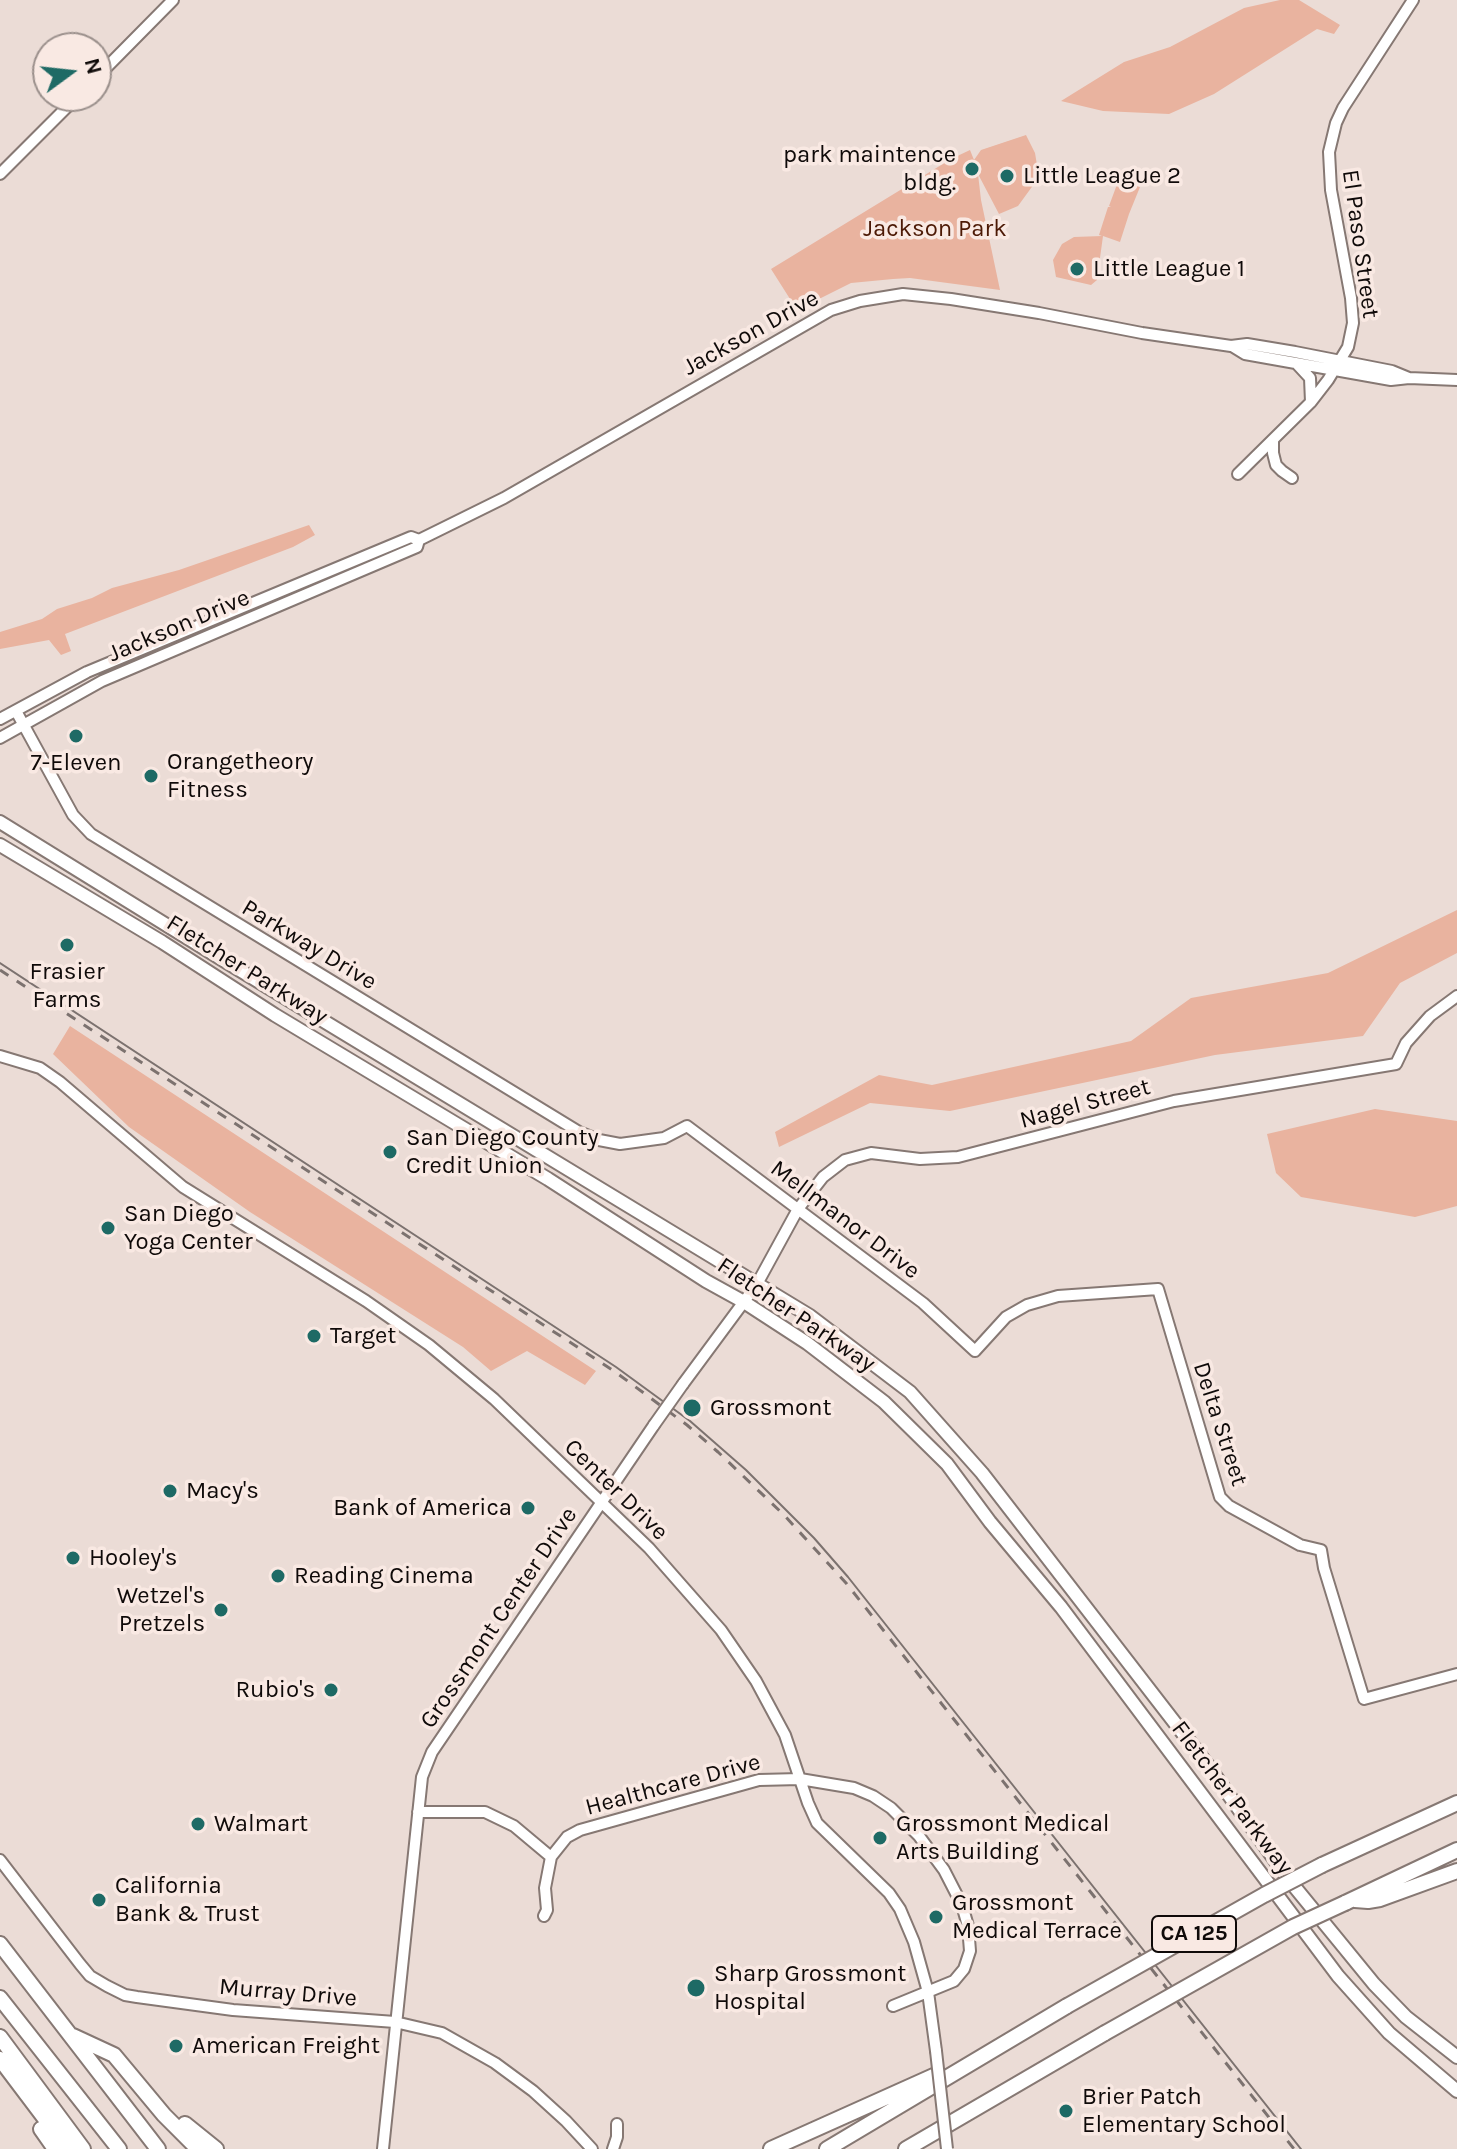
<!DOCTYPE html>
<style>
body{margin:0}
#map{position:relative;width:1457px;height:2149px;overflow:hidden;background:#ebdcd6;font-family:Karla,sans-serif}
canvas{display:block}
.north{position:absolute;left:32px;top:32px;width:80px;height:80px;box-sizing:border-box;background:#f9e9e3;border:2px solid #9b908c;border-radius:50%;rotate:75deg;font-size:22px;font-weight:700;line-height:32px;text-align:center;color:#0f0a09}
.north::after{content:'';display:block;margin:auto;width:28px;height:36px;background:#1e6a65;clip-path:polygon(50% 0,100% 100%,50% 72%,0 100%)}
</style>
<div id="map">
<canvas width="1457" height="2149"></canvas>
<div class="north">N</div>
</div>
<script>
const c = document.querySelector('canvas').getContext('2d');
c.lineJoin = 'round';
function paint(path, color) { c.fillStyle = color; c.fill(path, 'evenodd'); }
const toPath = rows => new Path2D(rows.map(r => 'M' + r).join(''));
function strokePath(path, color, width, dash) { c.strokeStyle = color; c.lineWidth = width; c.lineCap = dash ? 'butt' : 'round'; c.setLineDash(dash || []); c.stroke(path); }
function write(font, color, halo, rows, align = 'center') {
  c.font = font + ' Karla,sans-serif'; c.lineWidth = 7; c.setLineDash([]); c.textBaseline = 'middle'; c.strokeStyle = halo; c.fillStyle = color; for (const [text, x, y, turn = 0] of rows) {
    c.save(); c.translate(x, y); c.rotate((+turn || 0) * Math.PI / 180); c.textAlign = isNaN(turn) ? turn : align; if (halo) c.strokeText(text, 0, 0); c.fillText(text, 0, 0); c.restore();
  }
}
const green = toPath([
 [1280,0,1299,0,1340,25,1334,34,1317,29,1214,94,1169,114,1103,111,1061,101,1124,62,1170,47,1244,8],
 [1026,135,1035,153,1037,165,1034,184,1018,206,999,214,978,174,981,200,1000,290,910,278,893,279,851,283,797,310,771,269,951,159,970,150,974,160,981,150],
 [1119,179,1140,187,1129,214,1120,242,1103,236,1097,280,1091,285,1056,277,1053,260,1062,244,1074,237,1102,236,1099,235,1108,207,1111,207,1109,206],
 [309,525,315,535,293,547,65,634,71,651,61,655,49,640,0,649,0,632,42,619,57,609,92,598,112,588,179,570],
 [1457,910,1457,953,1400,983,1363,1036,1215,1055,950,1111,870,1103,779,1147,775,1132,879,1075,932,1085,1131,1041,1191,998,1328,973],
 [70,1026,596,1371,585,1385,527,1351,491,1371,463,1347,250,1212,129,1127,53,1054],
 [1375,1109,1457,1121,1457,1206,1415,1217,1301,1197,1276,1173,1267,1134]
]);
const secondary = toPath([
 [96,78,173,0],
 [0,174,78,96],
 [1232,346,1245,354,1391,380,1409,378,1457,380],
 [1297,364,1310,378,1311,402],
 [1273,440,1273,453,1276,465,1282,471,1292,478],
 [1238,474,1311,402,1328,380,1348,347,1353,323,1351,298,1331,190,1329,152,1336,123,1343,108,1413,0],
 [16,711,73,815,91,834,579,1132,599,1140,620,1144,664,1138,687,1126,923,1303,975,1351,1006,1317,1027,1305,1058,1296,1158,1289,1220,1497,1229,1506,1300,1545,1321,1550,1324,1568,1364,1699,1457,1674],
 [0,719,87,672,411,537,419,540],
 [0,738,102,681,417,547,419,540,504,498,831,310,860,301,903,294,951,299,1039,313,1142,333,1231,346,1247,344,1295,352,1392,371,1409,378],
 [0,1056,40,1068,60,1082,183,1187,366,1301,429,1345,494,1399,649,1548,721,1630,756,1681,785,1735,808,1803,817,1823,889,1893,900,1909,914,1942,928,1992,936,2051],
 [683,1384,757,1284,798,1209,823,1177,845,1160,871,1153,920,1159,958,1157,1174,1101,1396,1064,1406,1043,1430,1016,1457,996],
 [418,1812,485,1812,514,1826,551,1857],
 [0,1860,80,1964,90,1976,107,1986,125,1995,137,1997,233,2010,395,2022,442,2033,495,2063,533,2091,566,2121,592,2149],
 [544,1916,547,1910,545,1888,551,1857,567,1837,580,1830,759,1780,800,1779,854,1788,873,1796,891,1808,919,1836,944,1870,962,1905,968,1926,970,1951,964,1969,954,1981,893,2006],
 [383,2149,422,1777,432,1752,654,1425],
 [613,2149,617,2137,617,2124]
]);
const primary = toPath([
 [0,822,228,963,810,1316,910,1392,982,1473,1209,1767,1289,1880,1374,1984,1406,2017,1457,2057],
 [0,845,162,942,275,1015,548,1179,706,1281,744,1302,807,1343,884,1402,947,1464,990,1522,1061,1607,1338,1976,1389,2033,1457,2091]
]);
const highway = toPath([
 [1322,1865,1457,1803],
 [1355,1900,1368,1901,1380,1899,1457,1871],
 [1345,1903,1457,1850],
 [0,1944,158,2149],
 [0,1998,119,2149],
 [73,2036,114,2055,164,2115,198,2149],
 [0,2037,83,2149],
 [0,2059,68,2149],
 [185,2124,216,2149],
 [41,2129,55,2149],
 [771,2149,936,2075],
 [827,2149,1067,2006],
 [906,2149,1105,2033]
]);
const tram = toPath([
 [0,963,616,1367,690,1421,746,1470,814,1538,848,1577,1301,2149]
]);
const rail = toPath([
 [0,970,614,1371,687,1425,718,1452,784,1515,846,1583,1294,2149]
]);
const secondaryBridge = toPath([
 [654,1425,683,1384],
 [936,2051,947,2149]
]);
const highwayBridge = toPath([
 [1067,2006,1264,1895,1322,1865],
 [1105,2033,1293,1927,1345,1903]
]);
const markers = [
 [972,169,8,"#1e6a65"],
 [1007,176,8,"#1e6a65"],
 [1077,269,8,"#1e6a65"],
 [76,736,8,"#1e6a65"],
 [151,776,8,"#1e6a65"],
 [67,945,8,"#1e6a65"],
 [390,1152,8,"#1e6a65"],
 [108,1228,8,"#1e6a65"],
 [314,1336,8,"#1e6a65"],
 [692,1408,10,"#1e6a65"],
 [170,1491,8,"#1e6a65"],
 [528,1508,8,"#1e6a65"],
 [73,1558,8,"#1e6a65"],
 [278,1576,8,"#1e6a65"],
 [221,1610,8,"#1e6a65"],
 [331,1690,8,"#1e6a65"],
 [198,1824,8,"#1e6a65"],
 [880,1838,8,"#1e6a65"],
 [99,1900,8,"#1e6a65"],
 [936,1917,8,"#1e6a65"],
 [696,1988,10,"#1e6a65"],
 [176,2046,8,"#1e6a65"],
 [1066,2111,8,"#1e6a65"]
];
const shields = [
 [1194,1934,84]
];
const shieldNames = [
 ["CA 125",1194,1934]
];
const poiNames = [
 ["park maintence",956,155,"right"],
 ["bldg.",956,183,"right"],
 ["Little League 2",1023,176],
 ["Little League 1",1093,269],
 ["Orangetheory",167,762],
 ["Fitness",167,790],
 ["7-Eleven",76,763,"center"],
 ["Frasier",67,972,"center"],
 ["Farms",67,1000,"center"],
 ["San Diego County",406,1138],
 ["Credit Union",406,1166],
 ["San Diego",124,1214],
 ["Yoga Center",124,1242],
 ["Target",330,1336],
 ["Grossmont",710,1408],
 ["Macy's",186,1491],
 ["Bank of America",512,1508,"right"],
 ["Hooley's",89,1558],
 ["Reading Cinema",294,1576],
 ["Wetzel's",205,1596,"right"],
 ["Pretzels",205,1624,"right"],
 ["Rubio's",315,1690,"right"],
 ["Walmart",214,1824],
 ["Grossmont Medical",896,1824],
 ["Arts Building",896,1852],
 ["California",115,1886],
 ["Bank & Trust",115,1914],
 ["Grossmont",952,1903],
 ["Medical Terrace",952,1931],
 ["Sharp Grossmont",714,1974],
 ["Hospital",714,2002],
 ["American Freight",192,2046],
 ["Brier Patch",1082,2097],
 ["Elementary School",1082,2125]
];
const parkNames = [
 ["Jackson Park",935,229]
];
const streetNames = [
 ["El Paso Street",1360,244,82],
 ["Jackson Drive",751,333,-29],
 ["Jackson Drive",179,626,-23],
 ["Parkway Drive",309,945,31],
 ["Fletcher Parkway",247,970,32],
 ["Nagel Street",1085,1104,-15],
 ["Mellmanor Drive",845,1220,37],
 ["Fletcher Parkway",796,1315,34],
 ["Delta Street",1220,1424,72],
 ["Center Drive",616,1490,44],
 ["Grossmont Center Drive",499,1618,-56],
 ["Healthcare Drive",673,1785,-15],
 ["Fletcher Parkway",1232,1798,53],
 ["Murray Drive",288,1993,5]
];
paint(green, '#e9b39f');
strokePath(secondary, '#867873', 14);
strokePath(primary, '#867873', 16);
strokePath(highway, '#867873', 18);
strokePath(secondary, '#fff', 10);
strokePath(primary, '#fff', 12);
strokePath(highway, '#fff', 14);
strokePath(tram, '#7c726f', 2);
strokePath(rail, '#7c726f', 3, [10, 10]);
strokePath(secondaryBridge, '#867873', 14, []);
strokePath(highwayBridge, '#867873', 18, []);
strokePath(secondaryBridge, '#fff', 10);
strokePath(highwayBridge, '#fff', 14);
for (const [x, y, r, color] of markers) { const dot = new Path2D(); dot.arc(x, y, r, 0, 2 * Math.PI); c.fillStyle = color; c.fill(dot); strokePath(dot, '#f9e9e3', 3); }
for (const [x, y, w] of shields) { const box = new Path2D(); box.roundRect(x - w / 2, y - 18, w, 36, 6); c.fillStyle = '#f9e9e3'; c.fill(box); strokePath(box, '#0f0a09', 2); }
write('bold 22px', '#0f0a09', null, shieldNames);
write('24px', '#0f0a09', '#f9e9e3', poiNames, 'left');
write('24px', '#4c1905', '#f9e9e3', parkNames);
write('24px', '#0f0a09', '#f9e9e3', streetNames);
</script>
